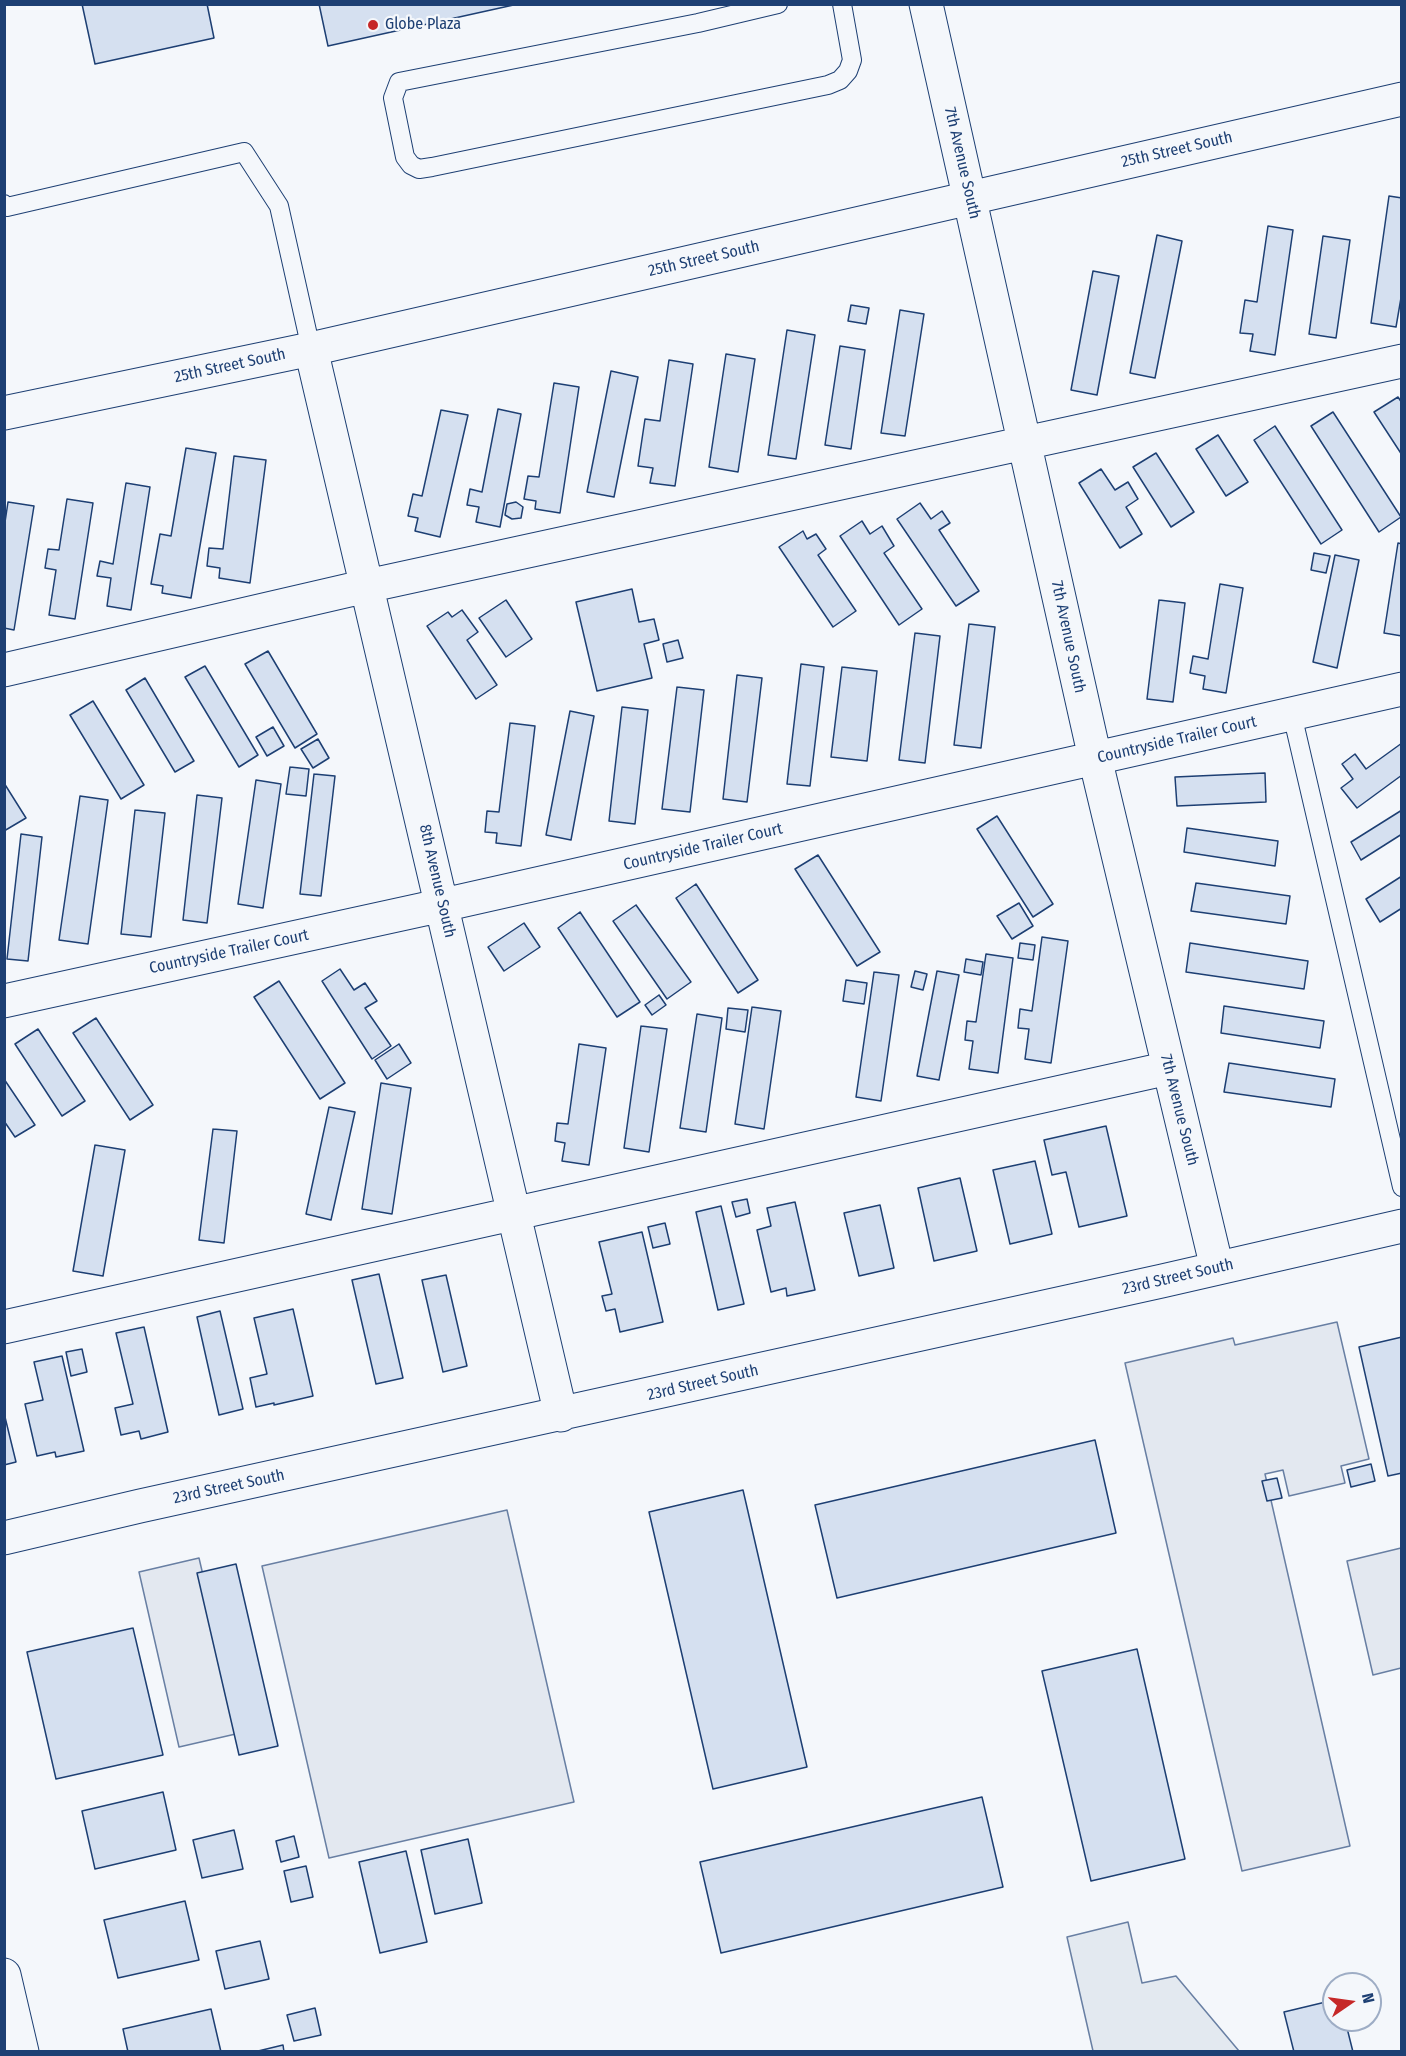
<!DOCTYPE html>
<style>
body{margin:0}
#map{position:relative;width:1406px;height:2056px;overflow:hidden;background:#f4f7fb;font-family:"Fira Sans Condensed",sans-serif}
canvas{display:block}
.frame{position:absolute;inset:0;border:6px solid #1d3f73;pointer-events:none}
.north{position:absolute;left:1322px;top:1972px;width:60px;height:60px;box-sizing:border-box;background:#f4f7fb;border:2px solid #9eadc5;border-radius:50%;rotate:77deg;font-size:16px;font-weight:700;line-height:24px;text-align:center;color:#1d3f73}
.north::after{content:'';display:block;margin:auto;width:21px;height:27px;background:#c62828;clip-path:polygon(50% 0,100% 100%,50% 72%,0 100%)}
</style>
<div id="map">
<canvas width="1406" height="2056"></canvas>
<div class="frame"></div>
<div class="north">N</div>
</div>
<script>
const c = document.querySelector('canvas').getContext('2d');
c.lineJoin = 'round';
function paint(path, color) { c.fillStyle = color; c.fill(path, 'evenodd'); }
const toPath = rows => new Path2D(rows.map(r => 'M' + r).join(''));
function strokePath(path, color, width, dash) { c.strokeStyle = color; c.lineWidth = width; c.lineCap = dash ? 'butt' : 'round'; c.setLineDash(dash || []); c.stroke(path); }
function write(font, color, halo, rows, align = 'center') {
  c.font = font + ' "Fira Sans Condensed",sans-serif'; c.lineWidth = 4.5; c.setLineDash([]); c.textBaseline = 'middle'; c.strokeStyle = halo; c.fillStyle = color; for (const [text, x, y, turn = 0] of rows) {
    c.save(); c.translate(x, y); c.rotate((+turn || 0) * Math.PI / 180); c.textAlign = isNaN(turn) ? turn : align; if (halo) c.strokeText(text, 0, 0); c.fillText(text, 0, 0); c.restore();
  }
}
const green = toPath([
 [1128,1922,1142,1983,1176,1976,1239,2051,1093,2051,1067,1937,1128,1922]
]);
const parking = toPath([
 [1337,1322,1369,1459,1341,1466,1345,1483,1289,1496,1283,1470,1265,1474,1350,1846,1242,1871,1125,1363,1233,1338,1235,1345,1337,1322],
 [507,1510,574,1802,329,1858,262,1566,507,1510],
 [1401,1548,1401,1668,1373,1675,1347,1561,1401,1548],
 [199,1558,240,1733,179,1747,139,1572,199,1558]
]);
const building = toPath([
 [82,4,207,4,214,38,95,64,82,4],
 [319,4,518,4,328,46,319,4],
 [1389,196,1402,198,1402,292,1396,327,1371,323,1389,196],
 [1268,226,1293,230,1275,355,1250,351,1253,334,1240,333,1245,300,1257,302,1268,226],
 [1157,235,1182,241,1155,378,1130,373,1157,235],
 [1323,236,1350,240,1336,338,1309,334,1323,236],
 [1093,271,1119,276,1097,395,1071,390,1093,271],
 [851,305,869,308,866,324,848,321,851,305],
 [900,310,924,314,905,436,881,433,900,310],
 [787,330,815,335,796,459,768,455,787,330],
 [840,346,865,350,851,449,825,445,840,346],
 [726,354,755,359,738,472,709,467,726,354],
 [669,360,693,364,675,486,650,483,653,468,638,466,645,419,660,421,669,360],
 [611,371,638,377,614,497,587,492,611,371],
 [554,383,579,387,560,513,535,509,536,501,524,499,528,476,539,477,554,383],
 [1398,397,1402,403,1402,455,1374,412,1398,397],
 [498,409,521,414,500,527,476,522,479,507,467,505,470,489,482,492,498,409],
 [441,410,468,415,440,537,415,531,418,518,408,516,413,494,422,496,441,410],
 [1333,412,1401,517,1379,532,1311,426,1333,412],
 [1275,426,1342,530,1321,544,1254,440,1275,426],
 [1218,435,1248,482,1226,496,1196,449,1218,435],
 [186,448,216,453,191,598,162,593,163,586,151,584,160,534,171,536,186,448],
 [1156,453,1194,512,1171,527,1133,467,1156,453],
 [234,456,266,460,250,583,219,578,220,568,207,566,209,548,223,549,234,456],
 [1101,469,1115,490,1128,482,1138,499,1126,507,1142,534,1120,548,1079,483,1101,469],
 [126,483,150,487,131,610,107,606,111,578,97,576,100,561,113,564,126,483],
 [67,499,93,503,75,619,49,615,56,570,45,568,48,549,59,550,67,499],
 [8,502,34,506,14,630,4,628,4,529,8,502],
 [516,502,523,507,521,518,512,519,505,515,507,504,516,502],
 [920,503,931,519,942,511,950,523,939,530,979,591,956,606,897,519,920,503],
 [862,521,870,534,882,526,894,546,884,553,922,609,899,625,840,536,862,521],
 [803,531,807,539,816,534,826,549,818,555,856,611,833,627,779,547,803,531],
 [1398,543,1402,544,1402,636,1384,633,1398,543],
 [1314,553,1330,556,1326,573,1311,570,1314,553],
 [1335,555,1359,560,1337,668,1313,662,1335,555],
 [1220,584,1243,588,1226,693,1203,689,1205,676,1190,673,1193,656,1208,659,1220,584],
 [632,589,639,622,654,619,659,640,644,644,652,678,597,691,576,602,632,589],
 [506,600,532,639,506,657,479,618,506,600],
 [1159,600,1185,603,1173,702,1147,699,1159,600],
 [462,610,478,632,467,640,497,685,476,699,427,626,448,612,452,617,462,610],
 [969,624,995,627,981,748,954,745,969,624],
 [915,633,940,636,925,763,899,760,915,633],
 [678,640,683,658,667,662,663,644,678,640],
 [268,651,317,734,295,748,245,664,268,651],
 [801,664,824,667,810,786,787,784,801,664],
 [205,666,258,755,239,767,185,677,205,666],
 [842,667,877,671,867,761,831,757,842,667],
 [737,675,762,678,747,802,723,799,737,675],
 [145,678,194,761,175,772,126,690,145,678],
 [677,687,704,690,690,812,662,809,677,687],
 [93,701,144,785,121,799,70,715,93,701],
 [622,707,648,710,635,824,609,821,622,707],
 [570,711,594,716,571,840,546,835,570,711],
 [510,723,535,726,521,846,496,843,497,833,485,832,487,811,499,812,510,723],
 [273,727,284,746,267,756,256,737,273,727],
 [318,739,329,758,313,768,301,749,318,739],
 [1402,743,1402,775,1357,808,1341,788,1353,779,1342,764,1355,754,1366,769,1402,743],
 [290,767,309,769,306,796,286,794,290,767],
 [1265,773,1266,802,1177,806,1175,777,1265,773],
 [314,774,335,776,321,896,300,894,314,774],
 [256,780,281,784,263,908,238,904,256,780],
 [4,783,26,818,4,831,4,783],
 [197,795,222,798,207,923,183,920,197,795],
 [80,796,108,800,88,944,59,940,80,796],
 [135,810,165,813,151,937,121,934,135,810],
 [1402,810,1402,834,1361,860,1351,842,1402,810],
 [997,816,1053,904,1033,917,977,829,997,816],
 [1187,828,1278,841,1275,866,1184,852,1187,828],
 [21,834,42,837,28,961,7,959,21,834],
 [818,855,880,952,857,966,795,869,818,855],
 [1402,876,1402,908,1380,922,1366,899,1402,876],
 [1196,883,1290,896,1286,924,1191,911,1196,883],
 [696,884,758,980,738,993,676,898,696,884],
 [1019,903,1033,926,1012,939,997,916,1019,903],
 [636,905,691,982,667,999,613,921,636,905],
 [580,912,640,1002,617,1017,558,928,580,912],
 [524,923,540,947,504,971,488,947,524,923],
 [1042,937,1068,941,1051,1063,1025,1059,1029,1029,1018,1028,1020,1009,1032,1011,1042,937],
 [1020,943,1035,945,1033,960,1018,958,1020,943],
 [1190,943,1308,961,1304,989,1186,972,1190,943],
 [986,954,1013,958,998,1073,969,1069,973,1041,965,1040,967,1021,976,1022,986,954],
 [966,959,983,962,981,975,964,972,966,959],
 [340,969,354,990,365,983,377,1001,365,1008,391,1046,372,1059,322,981,340,969],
 [915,971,927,974,923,990,911,987,915,971],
 [937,971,959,975,939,1080,917,1076,937,971],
 [874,972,899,975,881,1101,856,1097,874,972],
 [846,980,867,983,864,1004,843,1001,846,980],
 [279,981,345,1083,320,1099,254,997,279,981],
 [659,995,666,1005,652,1015,645,1005,659,995],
 [1224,1006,1324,1021,1320,1048,1221,1033,1224,1006],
 [752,1007,781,1011,764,1129,735,1124,752,1007],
 [728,1008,748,1010,745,1032,726,1029,728,1008],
 [697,1014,722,1018,706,1132,680,1128,697,1014],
 [96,1018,153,1105,130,1120,73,1033,96,1018],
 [641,1026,667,1029,649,1152,624,1148,641,1026],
 [38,1029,85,1101,62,1116,15,1044,38,1029],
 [399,1044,411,1063,387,1079,375,1060,399,1044],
 [579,1044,606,1048,589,1165,562,1161,565,1143,555,1141,557,1123,568,1124,579,1044],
 [1229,1063,1335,1079,1331,1107,1224,1092,1229,1063],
 [4,1079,35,1125,15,1137,4,1121,4,1079],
 [381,1083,411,1088,392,1214,362,1209,381,1083],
 [329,1107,355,1112,331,1220,306,1214,329,1107],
 [1106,1126,1127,1216,1079,1227,1066,1172,1052,1175,1044,1140,1106,1126],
 [213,1129,237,1131,224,1243,199,1240,213,1129],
 [95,1145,125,1150,103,1276,73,1271,95,1145],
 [1035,1161,1052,1234,1010,1244,993,1170,1035,1161],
 [960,1178,977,1251,934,1261,918,1188,960,1178],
 [747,1199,750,1213,736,1217,732,1202,747,1199],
 [795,1202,815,1290,787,1296,786,1288,771,1292,757,1230,771,1226,767,1208,795,1202],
 [880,1205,894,1268,859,1276,844,1213,880,1205],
 [721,1206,744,1304,718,1310,696,1212,721,1206],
 [665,1223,670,1244,653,1248,648,1227,665,1223],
 [642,1232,663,1322,620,1332,615,1309,606,1311,602,1296,612,1294,599,1242,642,1232],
 [379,1274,403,1378,376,1384,352,1280,379,1274],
 [446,1275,467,1366,443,1372,422,1280,446,1275],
 [293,1309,313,1396,274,1405,274,1403,256,1407,250,1378,267,1374,254,1318,293,1309],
 [220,1311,243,1409,219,1415,197,1317,220,1311],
 [144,1327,168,1432,141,1439,139,1431,121,1435,115,1408,133,1404,116,1333,144,1327],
 [1402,1337,1402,1473,1388,1476,1359,1347,1402,1337],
 [82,1349,87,1372,71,1376,66,1352,82,1349],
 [62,1356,84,1451,56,1457,55,1452,37,1456,25,1404,43,1400,34,1362,62,1356],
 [4,1413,16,1462,4,1465,4,1413],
 [1095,1440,1116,1533,837,1598,815,1505,1095,1440],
 [1371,1464,1375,1481,1351,1487,1347,1470,1371,1464],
 [1277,1478,1282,1498,1267,1501,1262,1481,1277,1478],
 [743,1490,807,1767,713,1789,649,1512,743,1490],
 [236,1564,278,1746,239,1755,197,1573,236,1564],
 [133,1628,163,1755,56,1779,27,1652,133,1628],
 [1137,1649,1185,1859,1091,1881,1042,1671,1137,1649],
 [163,1792,176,1850,95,1869,82,1811,163,1792],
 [982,1797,1003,1887,721,1953,700,1862,982,1797],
 [234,1830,243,1869,202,1878,193,1840,234,1830],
 [294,1836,299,1857,281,1862,276,1841,294,1836],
 [468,1839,482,1903,435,1914,421,1850,468,1839],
 [406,1851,427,1942,380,1953,359,1862,406,1851],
 [306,1866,313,1897,291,1902,284,1871,306,1866],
 [185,1901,199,1960,118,1978,104,1920,185,1901],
 [260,1941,269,1979,225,1989,216,1951,260,1941],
 [1334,2000,1334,2020,1345,2020,1353,2052,1294,2052,1284,2012,1334,2000],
 [315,2008,321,2035,294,2041,287,2015,315,2008],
 [211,2009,221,2052,128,2052,123,2029,211,2009],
 [283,2045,284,2052,254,2052,283,2045]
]);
const lane = toPath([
 [778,4,698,23,399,82,393,98,405,157,411,165,419,169,432,167,828,85,840,80,848,71,852,60,842,4],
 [4,204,7,207,244,152,279,206,311,349],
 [1292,714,1402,1187]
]);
const street = toPath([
 [926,4,1095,758,1217,1268],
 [311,349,561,1415],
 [4,670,367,586,1402,361],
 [4,1001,443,905,1402,689],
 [4,1327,1169,1068],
 [4,1538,140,1506,1162,1281,1402,1226],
 [4,1975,22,2052]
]);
const secondary = toPath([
 [4,413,311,349,1402,99]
]);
const markers = [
 [373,25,6,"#c62828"]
];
const poiNames = [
 ["Globe Plaza",385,25]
];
const streetNames = [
 ["25th Street South",1177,150,-13],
 ["7th Avenue South",962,163,77],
 ["25th Street South",704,259,-13],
 ["25th Street South",230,366,-12],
 ["7th Avenue South",1068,637,78],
 ["Countryside Trailer Court",1177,740,-13],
 ["Countryside Trailer Court",703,847,-13],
 ["8th Avenue South",437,881,77],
 ["Countryside Trailer Court",229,952,-12],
 ["7th Avenue South",1179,1110,76],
 ["23rd Street South",1178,1277,-13],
 ["23rd Street South",703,1383,-13],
 ["23rd Street South",229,1487,-12]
];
paint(green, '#e3e9f0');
strokePath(green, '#687fa3', 1.5);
paint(parking, '#e3e8f0');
strokePath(parking, '#687fa3', 1.5);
paint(building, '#d5e0f0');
strokePath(building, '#1d3f73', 1.5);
strokePath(lane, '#1d3f73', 20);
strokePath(street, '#1d3f73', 35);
strokePath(secondary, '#1d3f73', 35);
strokePath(lane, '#f4f7fb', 18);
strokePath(street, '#f4f7fb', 33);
strokePath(secondary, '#f4f7fb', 33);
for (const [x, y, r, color] of markers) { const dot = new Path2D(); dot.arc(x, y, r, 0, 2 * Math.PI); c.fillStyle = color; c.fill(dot); strokePath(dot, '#f4f7fb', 2); }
write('16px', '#1d3f73', '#f4f7fb', poiNames, 'left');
write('16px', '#1d3f73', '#f4f7fb', streetNames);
</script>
